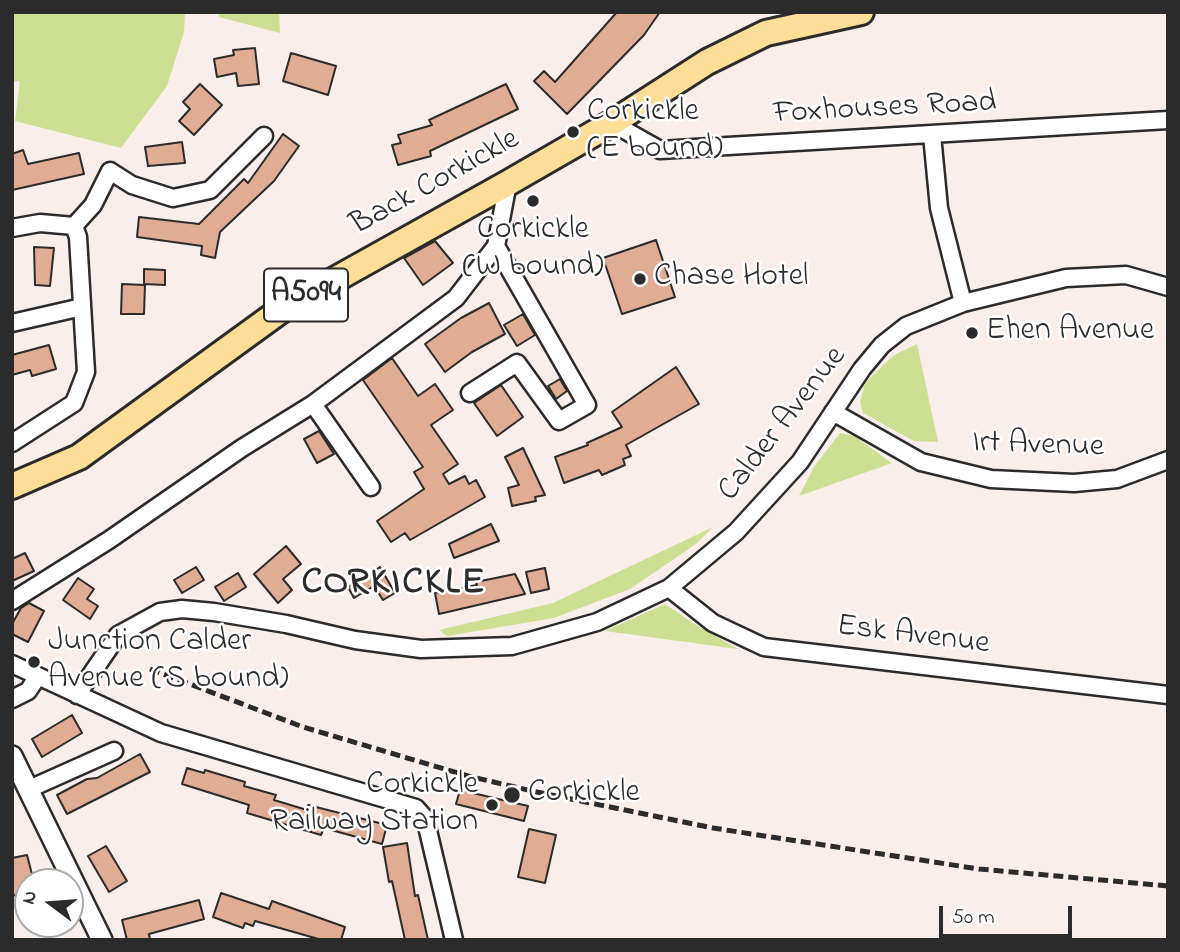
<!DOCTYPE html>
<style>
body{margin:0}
#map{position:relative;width:1180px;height:952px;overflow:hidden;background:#f9eeea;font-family:"Indie Flower",sans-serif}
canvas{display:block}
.frame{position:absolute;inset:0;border:14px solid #2b2b2b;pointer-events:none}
.north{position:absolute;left:14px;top:868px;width:70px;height:70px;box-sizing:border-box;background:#fff;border:2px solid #aaa;border-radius:50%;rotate:286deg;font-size:19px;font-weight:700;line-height:28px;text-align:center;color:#2b2b2b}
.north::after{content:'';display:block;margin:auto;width:24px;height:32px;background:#2b2b2b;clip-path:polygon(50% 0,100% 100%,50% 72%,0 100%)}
.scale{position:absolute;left:939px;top:906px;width:133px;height:32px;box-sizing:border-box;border:4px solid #2b2b2b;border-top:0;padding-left:9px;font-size:21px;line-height:24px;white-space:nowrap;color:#2b2b2b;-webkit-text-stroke:5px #fff;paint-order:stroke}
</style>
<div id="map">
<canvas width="1180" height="952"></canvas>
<div class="frame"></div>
<div class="north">N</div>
<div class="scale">50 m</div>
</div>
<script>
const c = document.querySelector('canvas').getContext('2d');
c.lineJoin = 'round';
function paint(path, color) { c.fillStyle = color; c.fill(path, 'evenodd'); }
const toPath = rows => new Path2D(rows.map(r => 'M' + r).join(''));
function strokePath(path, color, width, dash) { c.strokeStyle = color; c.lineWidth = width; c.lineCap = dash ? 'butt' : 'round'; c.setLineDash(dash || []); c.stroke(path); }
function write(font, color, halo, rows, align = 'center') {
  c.font = font + ' "Indie Flower",sans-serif'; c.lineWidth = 5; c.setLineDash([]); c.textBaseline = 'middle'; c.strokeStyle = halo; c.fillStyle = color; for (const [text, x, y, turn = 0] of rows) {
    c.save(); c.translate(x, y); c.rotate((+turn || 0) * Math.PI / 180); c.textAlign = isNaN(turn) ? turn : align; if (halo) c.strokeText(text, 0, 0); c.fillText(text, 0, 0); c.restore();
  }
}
const green = toPath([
 [12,12,185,12,184,32,167,86,121,148,15,121,20,81,12,82],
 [219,12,279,12,280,33,219,17],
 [917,344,938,442,914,441,863,413,860,402,865,383,894,355],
 [840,433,854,436,892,463,799,496,814,467],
 [713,527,696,544,630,589,554,618,447,636,439,630,553,603],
 [665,604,696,625,738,649,605,631]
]);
const building = toPath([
 [617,12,660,12,644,35,567,114,534,81,544,71,555,82,617,12],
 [255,48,259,84,238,86,236,73,217,77,214,59,234,55,233,50,255,48],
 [291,53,336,66,328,95,283,81,291,53],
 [200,84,222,105,194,135,179,121,190,109,183,102,200,84],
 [506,84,518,109,430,151,431,156,398,165,392,145,401,143,398,135,432,125,429,120,506,84],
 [283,134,299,146,274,181,220,232,215,258,201,255,202,246,137,237,139,217,199,224,244,179,248,183,283,134],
 [182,142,185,163,148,166,145,147,182,142],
 [23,150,28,164,79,153,84,174,12,190,12,154,23,150],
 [656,240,675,297,622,314,603,258,656,240],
 [435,241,453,263,423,285,404,258,435,241],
 [34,247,54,248,50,286,35,285,34,247],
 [144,269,165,270,165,285,144,284,144,269],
 [122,284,145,285,144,314,121,314,122,284],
 [489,303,505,334,472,352,445,372,425,344,461,318,489,303],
 [523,314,535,335,517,346,504,325,523,314],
 [49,345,56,369,32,376,30,370,12,375,12,355,49,345],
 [392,358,418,396,435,384,453,410,431,425,458,464,443,474,449,484,465,476,469,484,476,480,485,497,410,540,405,533,391,542,377,521,424,489,414,472,423,467,363,380,392,358],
 [676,367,699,404,626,445,631,456,623,459,625,465,602,475,599,470,564,483,555,457,588,445,587,443,622,427,612,412,676,367],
 [560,379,567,391,556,399,548,386,560,379],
 [501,385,523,417,497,436,474,403,501,385],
 [319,431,334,454,317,463,304,439,319,431],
 [523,448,545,495,535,497,536,501,512,506,508,488,519,485,505,457,523,448],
 [491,524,499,541,454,558,449,544,491,524],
 [286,546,301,564,283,579,292,590,278,603,254,574,286,546],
 [25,553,34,571,12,581,12,559,25,553],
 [196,567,204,580,182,593,174,580,196,567],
 [380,567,395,593,383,600,374,586,354,598,348,587,380,567],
 [545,568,549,589,531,593,526,572,545,568],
 [238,573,246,587,224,601,215,587,238,573],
 [515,574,525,594,439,614,435,593,477,585,476,582,515,574],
 [78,578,94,589,87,599,98,606,90,619,63,600,78,578],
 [29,603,44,611,28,642,12,634,12,624,21,608,29,603],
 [72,715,82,733,42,757,32,739,72,715],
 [140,754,150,772,67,814,57,795,87,779,97,778,140,754],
 [187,768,204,773,205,770,245,782,244,786,276,795,274,800,307,810,308,805,387,825,382,844,324,828,321,835,247,813,249,805,182,784,187,768],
 [460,790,528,806,524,821,456,804,460,790],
 [529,829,556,835,545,883,518,877,529,829],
 [407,843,415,896,418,895,428,940,405,940,392,881,389,882,383,847,407,843],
 [106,846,127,881,109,892,88,856,106,846],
 [27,855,34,882,28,882,28,892,12,896,12,858,27,855],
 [221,893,269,909,272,901,345,927,341,940,322,940,255,921,253,926,245,923,243,928,213,917,221,893],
 [199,900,204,919,149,934,150,940,127,940,122,920,199,900]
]);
const minor = toPath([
 [612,123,660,150,1168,120],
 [932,135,939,208,963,303],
 [74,226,93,205,110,171,132,185,173,198,210,190,264,136],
 [12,228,40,223,74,226,78,237,86,372,74,403,12,443],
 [12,323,82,307],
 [470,393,517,363,559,421,587,405,496,246],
 [313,404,371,487],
 [833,412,921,462,991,479,1074,483,1117,479,1168,460],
 [669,588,713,623,764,647,1168,695],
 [12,601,109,540,242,448,313,404,456,298,496,246,508,183],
 [12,664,161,733,416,808,425,818,454,940],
 [77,695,118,635,160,612,182,609,214,612,286,624,355,640,421,649,512,646,597,622,669,588,736,532,800,462,862,369,882,345,906,326,963,303,1066,278,1126,275,1168,287],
 [12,699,28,691,38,676],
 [29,789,114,751]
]);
const tertiary = toPath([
 [12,756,102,940]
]);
const primary = toPath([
 [12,486,79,457,284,308,508,183,612,123,707,62,766,33,861,12]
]);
const rail = toPath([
 [150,669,303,727,468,776,532,791,713,828,979,869,1168,886]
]);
const markers = [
 [573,132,7,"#2b2b2b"],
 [533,201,7,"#2b2b2b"],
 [640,279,7,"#2b2b2b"],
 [972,333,7,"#2b2b2b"],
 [34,662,7,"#2b2b2b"],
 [512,795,9,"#2b2b2b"],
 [492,805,7,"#2b2b2b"]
];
const shields = [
 [306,295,84]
];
const shieldNames = [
 ["A5094",306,295]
];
const streetNames = [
 ["Foxhouses Road",885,110,-3],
 ["Back Corkickle",436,184,-29],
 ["Calder Avenue",784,425,-52],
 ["Irt Avenue",1038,447,2],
 ["Esk Avenue",913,637,7]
];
const poiNames = [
 ["Corkickle",587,114],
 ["(E bound)",587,151],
 ["Corkickle",533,232,"center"],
 ["(W bound)",533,269,"center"],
 ["Chase Hotel",654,279],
 ["Ehen Avenue",986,333],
 ["Junction Calder",48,644],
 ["Avenue (S bound)",48,681],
 ["Corkickle",478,787,"right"],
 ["Railway Station",478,824,"right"],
 ["Corkickle",528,795]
];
const districtNames = [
 ["CORKICKLE",394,586]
];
paint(green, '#ccdf93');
paint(building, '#e0ac94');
strokePath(building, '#2b2b2b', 2);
strokePath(minor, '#2b2b2b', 21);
strokePath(tertiary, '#2b2b2b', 24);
strokePath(primary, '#2b2b2b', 30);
strokePath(minor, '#fff', 16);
strokePath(tertiary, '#fff', 19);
strokePath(primary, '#fdde96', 24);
strokePath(rail, '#2b2b2b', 5, [10, 5]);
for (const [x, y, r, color] of markers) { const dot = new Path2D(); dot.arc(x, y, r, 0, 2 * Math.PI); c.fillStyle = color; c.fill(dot); strokePath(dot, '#fff', 2.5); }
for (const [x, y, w] of shields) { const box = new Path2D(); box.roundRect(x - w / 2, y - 26.5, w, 53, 5); c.fillStyle = '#fff'; c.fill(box); strokePath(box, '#2b2b2b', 2); }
write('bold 30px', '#2b2b2b', null, shieldNames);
write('32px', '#2b2b2b', '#fff', streetNames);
write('32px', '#2b2b2b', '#fff', poiNames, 'left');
c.letterSpacing = '2px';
write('bold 38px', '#2b2b2b', '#fff', districtNames);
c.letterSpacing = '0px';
</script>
